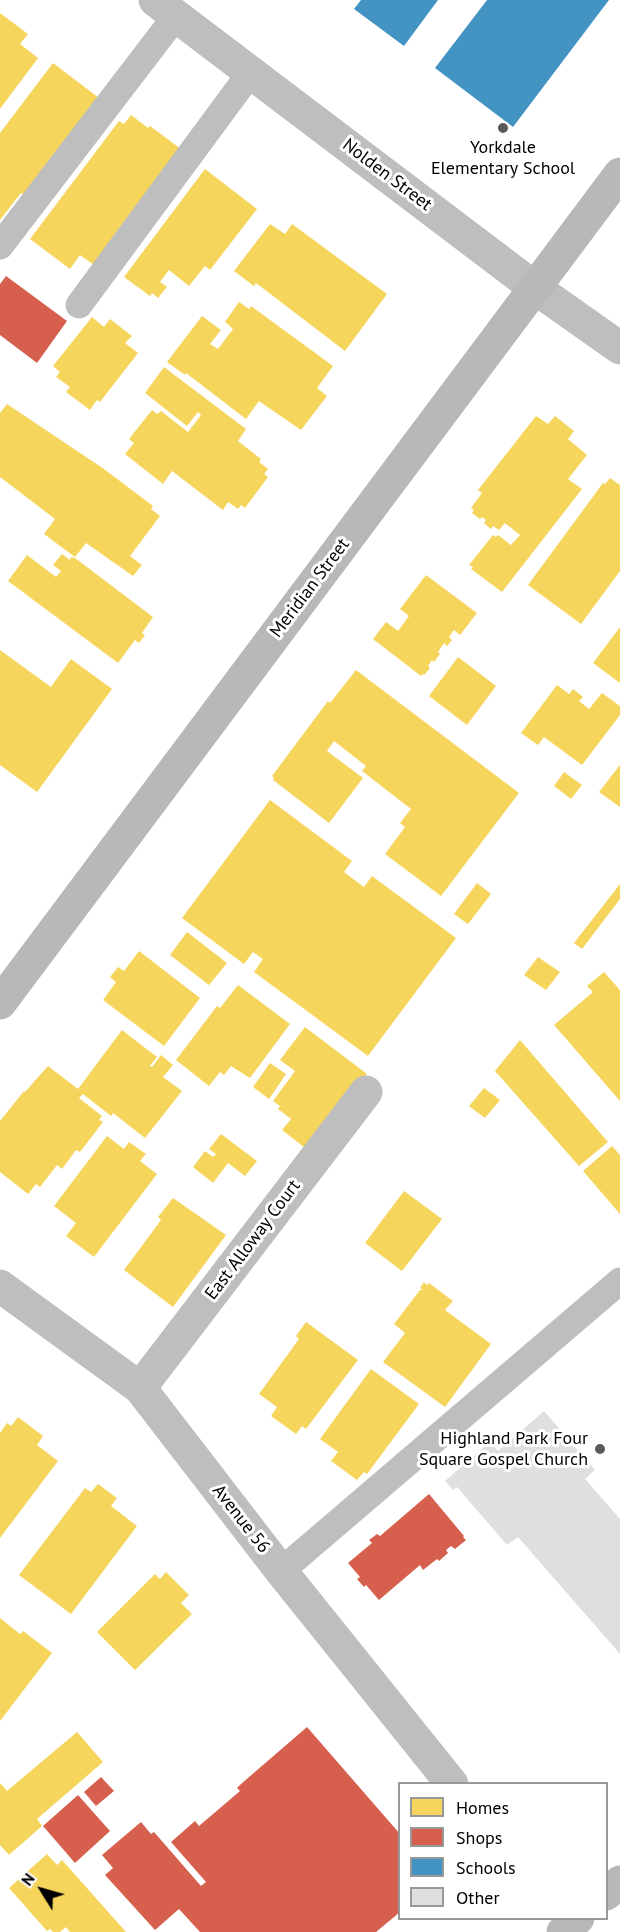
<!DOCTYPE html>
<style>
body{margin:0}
#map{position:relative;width:620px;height:1932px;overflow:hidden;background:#fff;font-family:"PT Sans",sans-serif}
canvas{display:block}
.legend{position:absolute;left:398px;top:1782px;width:210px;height:138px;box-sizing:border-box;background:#fff;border:2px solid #999;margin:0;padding:8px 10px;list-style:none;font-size:18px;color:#000}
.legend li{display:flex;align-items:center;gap:12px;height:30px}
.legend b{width:30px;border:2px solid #999}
.north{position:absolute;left:12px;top:1860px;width:60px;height:60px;-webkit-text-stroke:4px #fff;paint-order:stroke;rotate:307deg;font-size:16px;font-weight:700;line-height:24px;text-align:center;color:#000}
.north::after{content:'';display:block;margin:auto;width:21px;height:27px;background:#000;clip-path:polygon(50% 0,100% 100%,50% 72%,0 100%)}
</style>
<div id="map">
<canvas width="620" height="1932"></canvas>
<ul class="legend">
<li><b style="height:16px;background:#f6d55c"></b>Homes</li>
<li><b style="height:16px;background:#d6604d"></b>Shops</li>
<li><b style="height:16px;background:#4393c3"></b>Schools</li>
<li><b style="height:16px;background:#dfdfdf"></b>Other</li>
</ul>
<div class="north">N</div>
</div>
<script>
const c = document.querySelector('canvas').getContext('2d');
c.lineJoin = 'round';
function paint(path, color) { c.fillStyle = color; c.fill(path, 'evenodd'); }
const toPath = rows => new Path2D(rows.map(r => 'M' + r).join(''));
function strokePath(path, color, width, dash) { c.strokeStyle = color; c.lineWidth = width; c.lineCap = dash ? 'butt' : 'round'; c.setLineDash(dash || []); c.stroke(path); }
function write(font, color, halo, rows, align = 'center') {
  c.font = font + ' "PT Sans",sans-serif'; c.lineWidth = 6; c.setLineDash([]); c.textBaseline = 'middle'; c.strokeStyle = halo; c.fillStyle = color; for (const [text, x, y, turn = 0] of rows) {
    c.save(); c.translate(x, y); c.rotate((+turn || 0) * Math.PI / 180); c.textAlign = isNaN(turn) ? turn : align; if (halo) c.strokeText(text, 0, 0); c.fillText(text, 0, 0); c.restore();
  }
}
const homes = toPath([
 [0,13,28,34,20,44,38,58,0,109],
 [53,63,99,98,26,196,21,193,0,220,0,133],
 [131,115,148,128,150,126,185,152,98,268,80,255,70,269,30,239,119,121,124,124],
 [205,169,257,209,210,270,205,266,189,286,169,270,160,282,167,287,158,298,152,293,150,296,124,277],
 [270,224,285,234,292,224,387,294,345,351,256,283,254,286,234,271],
 [239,302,249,309,251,306,333,366,317,388,327,396,301,430,259,401,246,419,186,373,185,375,167,362,202,316,221,330,210,344,218,349,233,329,225,322],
 [92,317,104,327,110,319,132,336,125,343,138,353,100,402,97,400,90,410,66,392,70,387,56,377,60,372,53,366],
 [164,367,246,429,238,441,261,459,259,462,268,469,264,474,268,477,245,508,241,505,238,509,228,502,223,510,172,471,163,484,125,454,134,443,129,439,152,410,157,414,161,411,188,432,201,415,198,412,187,426,145,393],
 [7,404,104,469,153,506,151,509,160,516,130,556,142,565,133,576,86,543,75,557,44,534,55,519,0,477,0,413],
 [536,416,548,424,555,416,574,431,568,439,587,455,568,479,582,489,502,592,471,569,473,567,469,565,493,535,496,537,498,535,511,545,520,535,505,523,499,530,493,526,491,529,484,523,486,520,482,517,480,519,472,513,474,510,471,508,482,493,478,490],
 [610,478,620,485,620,571,581,624,528,585,603,483,605,484],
 [62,554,70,560,71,557,75,558,153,617,142,633,145,635,139,643,135,640,118,663,8,581,27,555,56,577,61,571,53,565],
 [426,575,477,613,460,635,454,630,449,637,452,640,447,646,444,643,438,652,440,654,434,662,432,660,428,666,430,668,424,675,422,674,421,676,373,639,386,622,398,631,409,616,400,609],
 [620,627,620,683,593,663],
 [0,650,51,687,71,659,112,689,37,792,0,765],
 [458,657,496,686,467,725,429,696],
 [356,670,519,793,441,896,385,854,405,827,400,823,411,809,362,771,366,766,334,741,327,751,363,778,329,823,273,780,274,778,272,776,328,701,330,703],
 [557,685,569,694,573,689,583,697,579,701,589,709,602,693,620,706,620,715,582,765,544,737,538,745,521,733],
 [620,765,620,807,599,792],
 [564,772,582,785,571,799,554,786],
 [270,800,352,861,344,872,364,887,372,876,456,938,368,1056,254,972,263,959,253,952,244,964,182,918],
 [477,883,491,894,468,924,454,914],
 [620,884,620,899,582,949,574,943],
 [187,932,227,963,209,985,170,955],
 [139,951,200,998,164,1046,103,1000,116,982,110,977,118,967,124,971],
 [538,957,560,972,546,990,524,975],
 [604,972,620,990,620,1101,554,1025,593,992,587,986],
 [238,985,290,1024,250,1078,231,1066,224,1075,220,1072,209,1086,176,1060,217,1006,220,1008],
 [305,1027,367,1074,309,1151,282,1130,291,1119,278,1109,280,1106,273,1101,295,1071,280,1060],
 [122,1030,157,1057,150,1066,152,1067,161,1055,173,1065,163,1077,182,1091,145,1138,113,1113,111,1116,83,1094,79,1098,102,1116,99,1120,103,1122,80,1152,76,1150,62,1169,57,1165,40,1187,36,1184,28,1194,0,1172,0,1121,24,1091,25,1092,48,1066,78,1089],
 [520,1040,608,1142,579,1166,495,1071],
 [270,1063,286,1074,269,1099,253,1087],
 [484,1088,500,1100,485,1118,469,1106],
 [221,1134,257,1161,245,1176,228,1163,213,1183,193,1167,205,1151,213,1157,216,1154,209,1149],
 [107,1136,124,1149,129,1142,146,1154,140,1161,157,1174,94,1257,66,1236,76,1223,54,1206],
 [612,1146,620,1155,620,1214,583,1171],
 [404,1191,442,1219,402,1271,365,1243],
 [173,1198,226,1235,173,1307,124,1270,161,1220,158,1217],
 [424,1282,427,1285,429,1283,453,1301,445,1310,491,1344,445,1407,383,1362,405,1333,394,1324,420,1290,423,1290,420,1288],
 [306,1322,358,1360,306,1429,302,1426,296,1434,271,1416,277,1407,259,1394,299,1339,296,1336],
 [371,1369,419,1404,367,1474,364,1472,357,1480,331,1461,338,1452,320,1439],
 [18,1417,43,1436,37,1445,58,1461,0,1538,0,1433,7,1423,11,1426],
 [98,1484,117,1498,111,1506,137,1526,71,1614,19,1575,85,1488,91,1492],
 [166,1572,189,1595,181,1603,192,1614,135,1670,97,1632,155,1574,160,1579],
 [0,1618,20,1634,23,1631,52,1653,0,1721],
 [77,1732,103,1762,37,1819,42,1826,9,1855,0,1845,0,1783,7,1791],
 [47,1854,57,1865,62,1860,126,1932,70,1932,66,1927,60,1932,53,1932,50,1929,47,1931,9,1888]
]);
const shops = toPath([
 [6,276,67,321,37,363,0,335,0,284],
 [429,1494,464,1536,463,1537,466,1540,455,1549,451,1546,446,1550,448,1553,439,1561,437,1559,423,1570,420,1565,379,1600,366,1585,364,1587,357,1579,360,1577,348,1563,372,1543,369,1540,377,1534,380,1536],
 [307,1727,400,1834,400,1912,376,1932,200,1932,179,1909,155,1930,105,1875,113,1868,102,1855,141,1822,151,1834,154,1832,201,1886,206,1882,171,1842,195,1821,199,1826,240,1791,237,1788,241,1784],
 [101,1777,114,1791,96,1806,84,1792],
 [78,1795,110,1831,75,1863,43,1826]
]);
const schools = toPath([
 [361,0,438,0,404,46,354,9],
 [487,0,609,0,513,127,435,68]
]);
const building = toPath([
 [544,1411,595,1470,585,1479,620,1519,620,1654,518,1537,507,1545,457,1487,453,1490,445,1481,490,1442,498,1451]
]);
const lane = toPath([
 [0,246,176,16],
 [79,305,251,72],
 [281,1571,620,1281]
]);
const street = toPath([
 [155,0,535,288,620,348],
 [0,1286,140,1388,281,1571,452,1784],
 [140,1388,366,1092]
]);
const secondary = toPath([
 [0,1003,620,174],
 [606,1894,620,1882],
 [563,1932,578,1918]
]);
const markers = [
 [503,128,6,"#595959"],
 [600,1449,6,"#595959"]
];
const poiNames = [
 ["Yorkdale",503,148],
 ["Elementary School",503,169],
 ["Highland Park Four",588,1439,"right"],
 ["Square Gospel Church",588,1460,"right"]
];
const streetNames = [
 ["Nolden Street",387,175,37],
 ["Meridian Street",310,588,-53],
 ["East Alloway Court",253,1240,-53],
 ["Avenue 56",241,1519,52]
];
paint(homes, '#f6d55c');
paint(shops, '#d6604d');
paint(schools, '#4393c3');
paint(building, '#dfdfdf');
strokePath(lane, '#bebebe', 27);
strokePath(street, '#bebebe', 33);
strokePath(secondary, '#b8b8b8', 33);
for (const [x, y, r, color] of markers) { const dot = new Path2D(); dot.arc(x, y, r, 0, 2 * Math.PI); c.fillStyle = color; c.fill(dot); strokePath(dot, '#fff', 2); }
write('18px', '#000', '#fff', poiNames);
write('18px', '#000', '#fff', streetNames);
</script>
